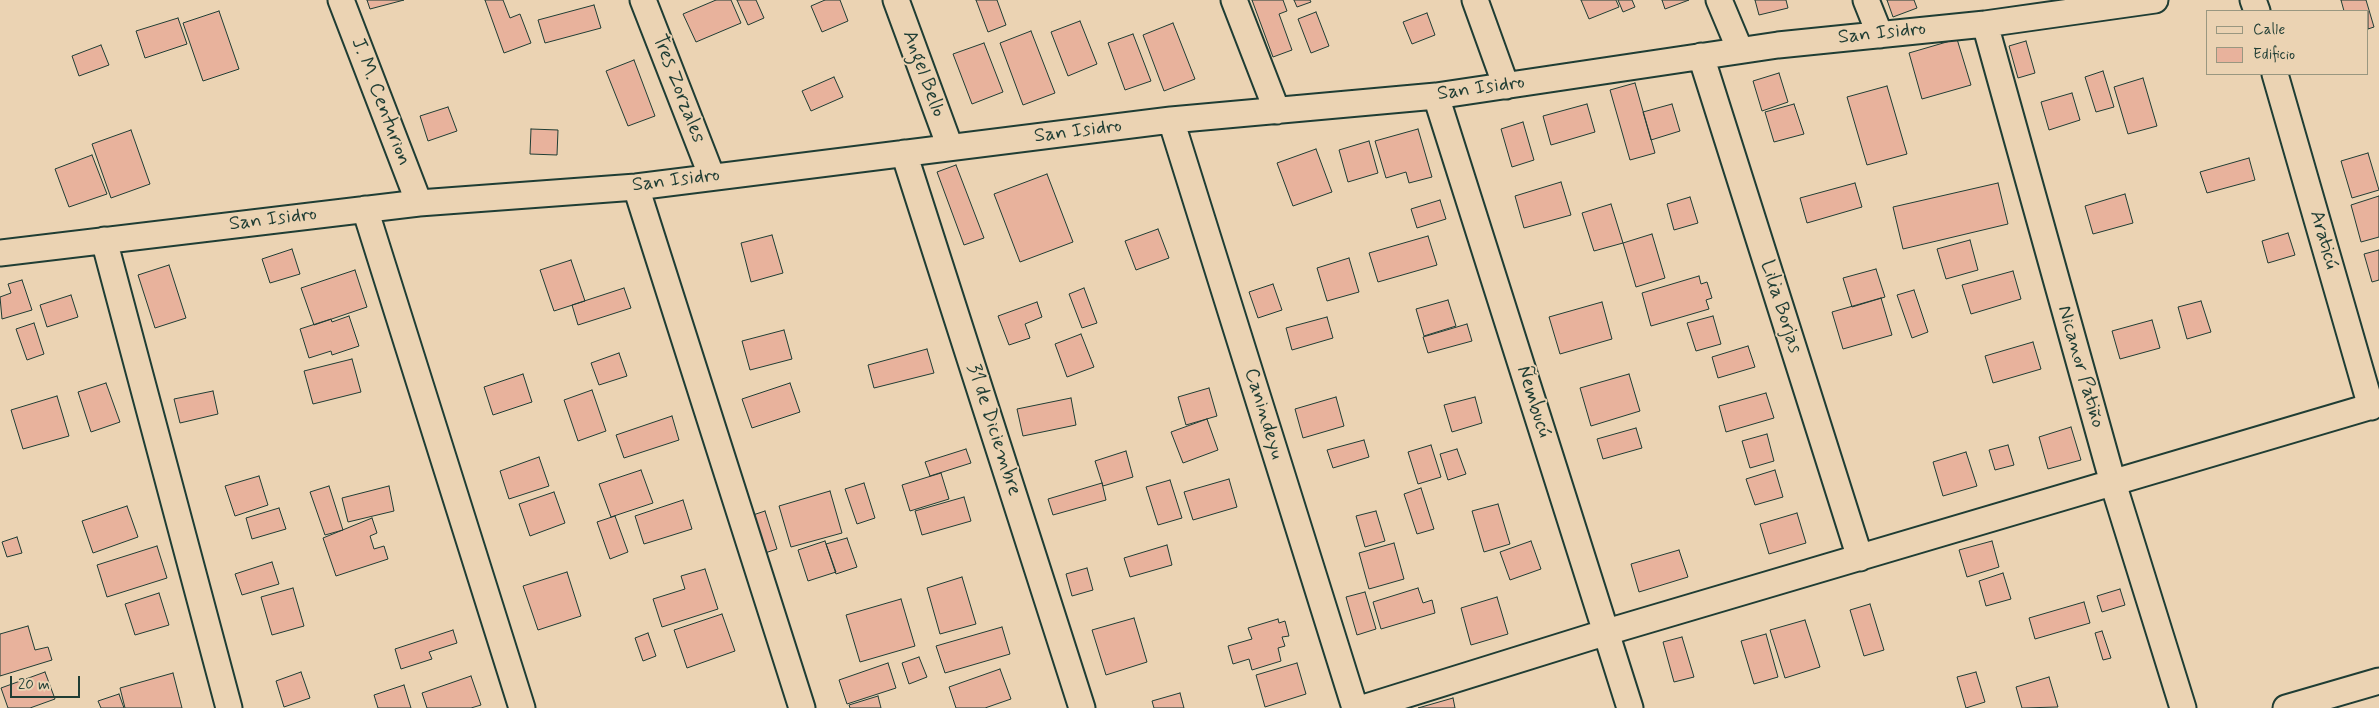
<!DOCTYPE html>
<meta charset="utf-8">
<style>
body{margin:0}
#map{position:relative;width:2379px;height:708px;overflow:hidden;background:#ebd3b3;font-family:Mynerve,sans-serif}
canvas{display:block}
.legend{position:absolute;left:2206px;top:10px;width:162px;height:65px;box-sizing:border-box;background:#ebd3b3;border:1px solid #999780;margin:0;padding:6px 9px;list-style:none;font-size:15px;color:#1f3d34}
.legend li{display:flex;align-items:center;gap:10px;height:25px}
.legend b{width:25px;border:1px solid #999780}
.scale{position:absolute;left:10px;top:676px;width:70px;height:22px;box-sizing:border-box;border:2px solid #1f3d34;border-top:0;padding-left:6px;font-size:15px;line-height:18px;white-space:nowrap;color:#1f3d34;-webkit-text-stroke:4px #ebd3b3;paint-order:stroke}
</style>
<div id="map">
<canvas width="2379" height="708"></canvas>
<ul class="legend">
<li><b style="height:6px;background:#ebd3b3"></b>Calle</li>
<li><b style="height:14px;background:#e8b29c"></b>Edificio</li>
</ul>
<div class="scale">20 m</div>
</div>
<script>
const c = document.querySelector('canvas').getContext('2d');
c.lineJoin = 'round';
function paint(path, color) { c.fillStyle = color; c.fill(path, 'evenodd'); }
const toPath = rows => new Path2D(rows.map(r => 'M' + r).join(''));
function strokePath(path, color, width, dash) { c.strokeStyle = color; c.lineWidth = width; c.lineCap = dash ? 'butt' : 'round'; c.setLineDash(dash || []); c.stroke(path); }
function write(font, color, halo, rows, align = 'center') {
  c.font = font + ' Mynerve,sans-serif'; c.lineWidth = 4; c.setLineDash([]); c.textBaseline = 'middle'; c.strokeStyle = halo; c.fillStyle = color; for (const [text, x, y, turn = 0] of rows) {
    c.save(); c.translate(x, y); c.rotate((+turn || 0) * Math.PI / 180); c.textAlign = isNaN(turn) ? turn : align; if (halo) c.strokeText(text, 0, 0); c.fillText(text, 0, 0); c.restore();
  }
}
const building = toPath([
 [367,0,404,0,370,9,367,0],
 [485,0,503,0,510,18,520,14,531,43,504,53,485,0],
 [716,0,731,0,741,23,696,42,683,14,716,0],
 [737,0,756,0,764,18,748,25,737,0],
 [825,0,840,0,848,21,822,32,811,6,825,0],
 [976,0,997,0,1006,25,988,32,976,0],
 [1252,0,1283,0,1287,11,1279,14,1292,50,1273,57,1252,0],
 [1294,0,1310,0,1311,2,1297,7,1294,0],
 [1581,0,1616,0,1619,7,1589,19,1581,0],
 [1618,0,1632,0,1635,7,1623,12,1618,0],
 [1662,0,1689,0,1665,9,1662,0],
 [1755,0,1786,0,1788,8,1759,15,1755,0],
 [1887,0,1914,0,1917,8,1893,17,1887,0],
 [2341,0,2366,0,2374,27,2368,29,2368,11,2344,11,2341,0],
 [594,5,601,28,545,43,538,20,594,5],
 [219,11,239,69,203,81,183,23,219,11],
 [1316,12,1329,46,1311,53,1298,19,1316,12],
 [1427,13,1435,35,1412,44,1403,22,1427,13],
 [178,18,187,44,145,58,136,31,178,18],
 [1080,21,1097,64,1068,76,1051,32,1080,21],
 [1173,23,1195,79,1164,91,1143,35,1173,23],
 [1031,31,1055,93,1023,105,1000,43,1031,31],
 [1133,34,1151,81,1125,90,1108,43,1133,34],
 [1957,39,1971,85,1922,99,1909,53,1957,39],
 [2026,41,2035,73,2018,78,2009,46,2026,41],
 [984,43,1003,92,972,104,953,54,984,43],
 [101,45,109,65,79,76,72,56,101,45],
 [634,60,655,116,628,126,606,71,634,60],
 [2103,71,2114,107,2096,112,2085,77,2103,71],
 [1779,73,1788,102,1762,111,1753,81,1779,73],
 [834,77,843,97,811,111,802,91,834,77],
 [2143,78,2157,126,2128,134,2114,87,2143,78],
 [1635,83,1655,153,1630,160,1610,90,1635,83],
 [1887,86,1907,154,1867,165,1847,97,1887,86],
 [2072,93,2080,120,2049,130,2041,102,2072,93],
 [1587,104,1595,132,1551,145,1543,116,1587,104],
 [1672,104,1680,131,1651,140,1643,112,1672,104],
 [1794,104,1804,134,1774,142,1765,112,1794,104],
 [448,107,457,131,428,141,420,116,448,107],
 [1523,122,1534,160,1512,167,1501,129,1523,122],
 [531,129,558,130,557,155,530,154,531,129],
 [1418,129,1432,177,1409,183,1406,172,1386,178,1375,141,1418,129],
 [131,130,150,184,111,198,92,144,131,130],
 [1369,141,1378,173,1348,182,1339,150,1369,141],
 [1316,149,1332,192,1293,206,1277,163,1316,149],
 [2368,153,2379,190,2352,198,2341,161,2368,153],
 [92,155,107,194,69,207,55,169,92,155],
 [2249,158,2255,180,2207,193,2200,172,2249,158],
 [956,165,984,238,964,245,937,172,956,165],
 [1047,174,1073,242,1020,262,994,194,1047,174],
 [1561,182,1571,215,1524,228,1515,196,1561,182],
 [1855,183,1862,207,1807,223,1800,198,1855,183],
 [1998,183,2008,224,1903,249,1893,207,1998,183],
 [2125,194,2133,223,2093,234,2085,206,2125,194],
 [2379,196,2379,237,2361,242,2351,205,2379,196],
 [1690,197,1698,223,1674,230,1667,204,1690,197],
 [1440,200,1446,219,1417,228,1411,209,1440,200],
 [1611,204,1623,243,1594,251,1582,213,1611,204],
 [1158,229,1169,258,1136,270,1125,241,1158,229],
 [2288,233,2295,255,2268,263,2262,241,2288,233],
 [1652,234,1665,278,1636,287,1623,243,1652,234],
 [772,235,783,273,751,282,741,243,772,235],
 [1428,236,1437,265,1378,282,1369,253,1428,236],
 [1970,240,1978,270,1946,279,1937,249,1970,240],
 [292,249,300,274,270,283,262,259,292,249],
 [2379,250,2379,280,2372,282,2364,254,2379,250],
 [1349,258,1359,292,1327,301,1317,268,1349,258],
 [571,260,585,301,554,311,540,270,571,260],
 [169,265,186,318,155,328,138,275,169,265],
 [1876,269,1885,297,1852,307,1843,278,1876,269],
 [355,270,367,307,314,325,301,288,355,270],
 [2013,271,2021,299,1971,314,1962,285,2013,271],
 [1699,276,1701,284,1707,282,1712,298,1706,300,1709,309,1651,326,1642,293,1699,276],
 [22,280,32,310,2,319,0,297,11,293,8,284,22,280],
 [1273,284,1282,310,1258,318,1249,292,1273,284],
 [624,288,631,308,578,325,572,305,624,288],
 [1084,288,1097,323,1082,328,1069,294,1084,288],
 [1914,290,1928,332,1912,338,1897,295,1914,290],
 [71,295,78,317,47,327,40,305,71,295],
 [1881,298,1892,335,1843,349,1832,312,1881,298],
 [1448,300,1456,326,1424,336,1416,309,1448,300],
 [2201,301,2211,332,2187,339,2178,307,2201,301],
 [1037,302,1042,317,1025,324,1030,338,1009,345,998,316,1037,302],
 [1602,302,1612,339,1560,354,1549,317,1602,302],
 [349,316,359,346,332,355,331,351,309,358,300,329,331,319,332,322,349,316],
 [1713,316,1721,344,1696,351,1687,323,1713,316],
 [1327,317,1333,338,1292,350,1286,328,1327,317],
 [2152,320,2160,348,2120,359,2112,331,2152,320],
 [34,323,44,354,27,360,16,329,34,323],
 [1467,324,1472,341,1428,353,1423,337,1467,324],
 [784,330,792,359,750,370,742,341,784,330],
 [1081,334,1094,367,1067,377,1055,344,1081,334],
 [2033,342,2041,369,1993,383,1985,356,2033,342],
 [1748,346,1755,367,1718,378,1712,357,1748,346],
 [927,349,934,373,874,388,868,365,927,349],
 [619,353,627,376,599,385,591,363,619,353],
 [352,359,361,392,313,404,304,371,352,359],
 [523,374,532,402,493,415,484,387,523,374],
 [1629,374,1640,411,1591,426,1580,388,1629,374],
 [106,383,120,422,91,432,78,392,106,383],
 [790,383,800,412,752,428,742,399,790,383],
 [1209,388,1217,416,1186,425,1178,397,1209,388],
 [592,390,606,431,578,441,564,400,592,390],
 [213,391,218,414,180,423,174,399,213,391],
 [1766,393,1774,418,1726,432,1719,406,1766,393],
 [57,396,69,436,23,449,11,410,57,396],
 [1336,397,1344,426,1303,438,1295,409,1336,397],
 [1475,397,1482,423,1452,432,1444,405,1475,397],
 [1071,398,1076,425,1023,436,1017,409,1071,398],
 [672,416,679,440,624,458,616,435,672,416],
 [1207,419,1218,450,1183,463,1171,432,1207,419],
 [2071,427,2081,460,2048,469,2039,437,2071,427],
 [1636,428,1642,448,1603,459,1597,439,1636,428],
 [1767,434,1774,461,1750,468,1742,441,1767,434],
 [1364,440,1369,457,1333,468,1327,450,1364,440],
 [1431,445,1441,477,1418,484,1408,452,1431,445],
 [2008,445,2014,465,1995,470,1989,450,2008,445],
 [966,449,971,463,930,476,925,462,966,449],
 [1457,449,1466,474,1448,480,1440,454,1457,449],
 [1126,451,1133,477,1103,486,1095,461,1126,451],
 [1966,452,1977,486,1943,496,1933,462,1966,452],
 [539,457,549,486,509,499,500,471,539,457],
 [641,470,653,503,611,517,599,484,641,470],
 [1775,470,1783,497,1755,505,1746,479,1775,470],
 [941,473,949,499,910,511,902,485,941,473],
 [259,476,268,505,235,516,225,486,259,476],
 [1229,479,1237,507,1193,520,1184,492,1229,479],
 [1170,480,1182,518,1158,525,1146,487,1170,480],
 [864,483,875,518,857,524,845,489,864,483],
 [1102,483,1106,500,1053,515,1048,499,1102,483],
 [329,486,343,530,325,535,310,492,329,486],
 [389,486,394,511,348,522,342,498,389,486],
 [1421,488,1434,529,1417,534,1404,494,1421,488],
 [830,491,842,533,791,547,779,506,830,491],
 [554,492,565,523,530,536,519,504,554,492],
 [964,497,971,521,922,535,915,511,964,497],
 [683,500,692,529,644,544,635,516,683,500],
 [1498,504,1510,544,1484,552,1472,511,1498,504],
 [127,506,138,537,93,553,82,521,127,506],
 [279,508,286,529,252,539,246,518,279,508],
 [765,511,777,549,762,554,750,516,765,511],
 [1376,511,1385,541,1365,547,1356,516,1376,511],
 [1797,513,1806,543,1769,554,1760,524,1797,513],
 [615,516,628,552,610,559,597,522,615,516],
 [372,518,377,533,370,536,374,549,384,546,388,559,336,576,323,538,372,518],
 [17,537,22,553,7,557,2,542,17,537],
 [847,538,857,567,836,574,826,544,847,538],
 [825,541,836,572,808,581,798,550,825,541],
 [1531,541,1541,569,1510,580,1500,552,1531,541],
 [1992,541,1999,567,1967,577,1959,550,1992,541],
 [1394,543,1404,579,1369,589,1359,553,1394,543],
 [1167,545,1172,565,1130,577,1124,558,1167,545],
 [157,546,167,578,107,597,97,565,157,546],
 [1679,550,1688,577,1639,592,1631,564,1679,550],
 [272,562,279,584,242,595,235,574,272,562],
 [1087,568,1093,590,1072,596,1066,574,1087,568],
 [705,569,718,609,662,627,653,599,685,589,681,576,705,569],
 [567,572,581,616,538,630,523,586,567,572],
 [2003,573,2011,599,1986,606,1979,581,2003,573],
 [962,577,976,624,940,634,927,588,962,577],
 [293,588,304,626,272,635,261,597,293,588],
 [1418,588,1423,603,1432,600,1435,613,1381,629,1373,602,1418,588],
 [2120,589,2125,605,2102,612,2097,596,2120,589],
 [1365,592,1376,629,1357,635,1346,597,1365,592],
 [159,593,169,625,135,635,125,604,159,593],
 [1497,597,1508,634,1471,645,1461,608,1497,597],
 [901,599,915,646,860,662,846,615,901,599],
 [2084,602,2090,623,2035,639,2029,618,2084,602],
 [1870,604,1884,650,1864,656,1850,610,1870,604],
 [722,614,735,651,687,668,674,630,722,614],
 [1134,618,1147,662,1106,675,1092,630,1134,618],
 [1278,619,1279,623,1285,621,1289,636,1282,637,1285,646,1278,648,1281,661,1252,670,1249,659,1233,664,1228,646,1252,639,1248,628,1278,619],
 [1805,620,1820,667,1785,678,1770,630,1805,620],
 [28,626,35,650,48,647,52,660,0,676,0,634,28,626],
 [1002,627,1010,654,945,673,936,646,1002,627],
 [453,630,457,643,429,652,432,659,401,669,395,649,453,630],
 [2102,631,2111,658,2103,660,2095,633,2102,631],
 [648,633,656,656,643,661,635,638,648,633],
 [1766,634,1778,677,1754,684,1741,641,1766,634],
 [1682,637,1694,677,1674,682,1663,642,1682,637],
 [919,657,927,677,909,684,902,663,919,657],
 [888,663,896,688,847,704,839,680,888,663],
 [1297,663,1306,694,1265,707,1256,675,1297,663],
 [1000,669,1011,699,985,708,956,708,949,687,1000,669],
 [45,672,55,699,30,708,8,708,1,688,45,672],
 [301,672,310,698,284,707,276,681,301,672],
 [1976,672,1985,702,1966,708,1957,677,1976,672],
 [173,673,182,708,125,708,120,688,173,673],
 [471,676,481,705,471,708,427,708,422,693,471,676],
 [2049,677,2058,707,2022,708,2016,687,2049,677],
 [404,685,411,708,378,708,374,695,404,685],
 [1180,693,1184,708,1154,708,1152,701,1180,693],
 [119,694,124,708,101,708,98,701,119,694],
 [878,696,881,708,850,708,849,705,878,696],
 [1453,698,1455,708,1418,708,1453,698]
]);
const street = toPath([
 [341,0,419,203],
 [643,0,712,177],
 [896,0,950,147],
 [1234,0,1277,111],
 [1475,0,1506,86],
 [1719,0,1740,50],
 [1866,0,1880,35],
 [2253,0,2257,11],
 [1985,24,2113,483,2183,708],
 [1701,56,1860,558],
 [2275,74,2371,407],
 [1436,96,1630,708],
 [1171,120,1355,708],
 [904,153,1082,708],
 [636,187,802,708],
 [365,209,522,708],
 [104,240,229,708],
 [0,253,419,203,636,187,1171,120,1436,96,1778,45,1985,24,2155,0],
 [1363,708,1607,632,2379,404],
 [2286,708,2379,681]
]);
const streetNames = [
 ["San Isidro",1882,34,-6],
 ["Angel Bello",923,74,70],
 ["Tres Zorzales",678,89,69],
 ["San Isidro",1481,89,-8],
 ["J. M. Centurion",380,102,69],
 ["San Isidro",1078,132,-7],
 ["San Isidro",676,181,-7],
 ["San Isidro",273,220,-7],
 ["Araticú",2323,240,74],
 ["Lilia Borjas",1780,307,72],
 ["Nicanor Patiño",2080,367,74],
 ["Ñembucú",1533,402,72],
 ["Canindeyu",1263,414,73],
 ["31 de Diciembre",993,430,72]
];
paint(building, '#e8b29c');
strokePath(building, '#1f3d34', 1);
strokePath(street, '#1f3d34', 29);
strokePath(street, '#ebd3b3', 25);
write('20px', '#1f3d34', '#ebd3b3', streetNames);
</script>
